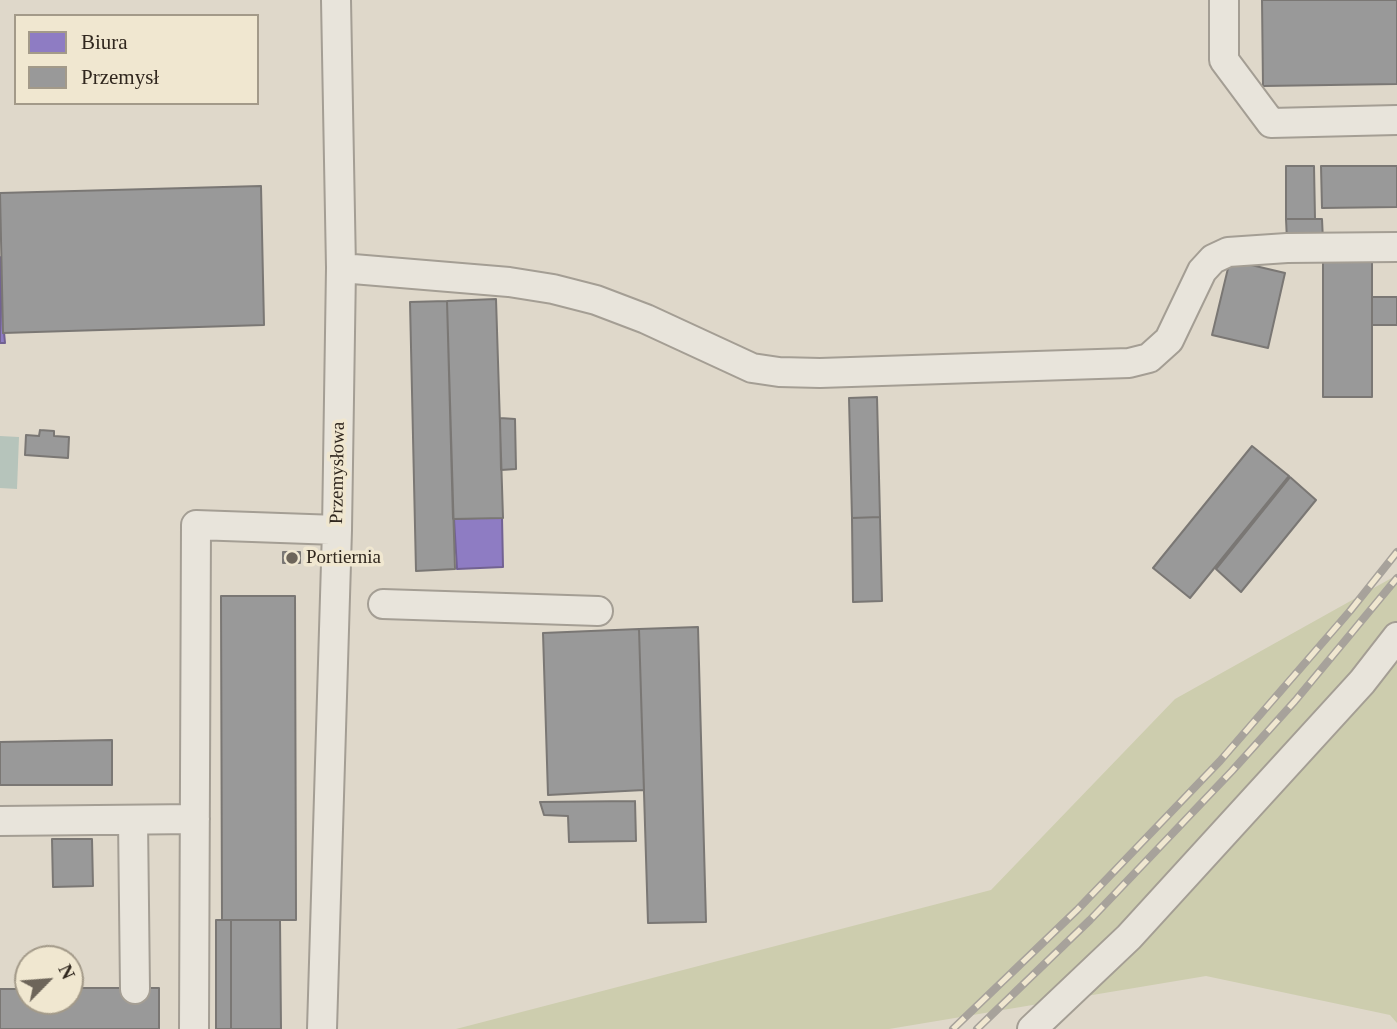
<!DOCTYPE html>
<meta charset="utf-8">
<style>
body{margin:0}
#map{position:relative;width:1397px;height:1029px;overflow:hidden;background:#dfd8ca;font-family:"Times New Roman",serif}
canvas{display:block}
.legend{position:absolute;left:14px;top:14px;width:245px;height:91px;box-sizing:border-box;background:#f0e7d0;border:2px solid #a39a89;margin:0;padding:9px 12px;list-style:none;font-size:21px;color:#30271e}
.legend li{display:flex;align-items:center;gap:14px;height:35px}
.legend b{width:35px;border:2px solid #a39a89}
.north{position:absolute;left:14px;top:945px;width:70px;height:70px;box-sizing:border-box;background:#f0e7d0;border:2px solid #a39a89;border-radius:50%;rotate:65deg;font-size:19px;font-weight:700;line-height:28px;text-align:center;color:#30271e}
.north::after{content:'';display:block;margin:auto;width:24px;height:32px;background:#6d655a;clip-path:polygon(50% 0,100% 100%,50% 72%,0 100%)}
</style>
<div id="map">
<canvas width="1397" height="1029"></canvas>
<ul class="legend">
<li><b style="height:19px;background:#8e7cc3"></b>Biura</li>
<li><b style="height:19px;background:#999"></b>Przemysł</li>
</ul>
<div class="north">N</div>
</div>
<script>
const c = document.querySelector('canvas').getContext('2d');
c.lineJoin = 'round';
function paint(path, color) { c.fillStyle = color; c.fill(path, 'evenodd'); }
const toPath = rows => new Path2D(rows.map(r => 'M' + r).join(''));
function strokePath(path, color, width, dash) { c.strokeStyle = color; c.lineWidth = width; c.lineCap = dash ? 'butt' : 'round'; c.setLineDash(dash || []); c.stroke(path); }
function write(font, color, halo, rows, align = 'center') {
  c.font = font + ' "Times New Roman",serif'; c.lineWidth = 7; c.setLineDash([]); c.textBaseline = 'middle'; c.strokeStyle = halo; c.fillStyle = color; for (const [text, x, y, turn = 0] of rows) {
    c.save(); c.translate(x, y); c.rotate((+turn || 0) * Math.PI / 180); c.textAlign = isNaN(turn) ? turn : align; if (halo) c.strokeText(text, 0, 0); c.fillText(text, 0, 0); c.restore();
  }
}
const green = toPath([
 [1397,575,1397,1023,1390,1015,1206,976,889,1029,456,1029,991,890,1175,699]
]);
const water = toPath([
 [0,436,19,437,17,489,0,488]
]);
const offices = toPath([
 [0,257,3,333,4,332,5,343,0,343,0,257],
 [502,517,503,567,457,569,454,519,502,517]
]);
const industry = toPath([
 [1262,0,1397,0,1397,84,1263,86,1262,0],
 [1286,166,1314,166,1315,219,1286,219,1286,166],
 [1321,166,1397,166,1397,207,1322,208,1321,166],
 [261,186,264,325,3,333,0,193,261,186],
 [1286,219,1322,219,1323,241,1287,241,1286,219],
 [1323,254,1372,254,1372,397,1323,397,1323,254],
 [1230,260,1285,273,1268,348,1212,335,1230,260],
 [1372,297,1397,297,1397,325,1372,325,1372,297],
 [496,299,503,518,453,519,447,301,496,299],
 [447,301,455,569,416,571,410,302,447,301],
 [877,397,880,517,852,518,849,398,877,397],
 [500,418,515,419,516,469,501,470,500,418],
 [40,430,54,431,54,436,69,437,68,458,25,455,26,435,39,436,40,430],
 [1252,446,1289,476,1190,598,1153,568,1252,446],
 [1290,477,1316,500,1241,592,1216,569,1290,477],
 [880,517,882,601,853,602,852,518,880,517],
 [283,552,300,552,300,563,283,563,283,552],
 [221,596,295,596,296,920,222,920,221,596],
 [698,627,706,922,648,923,639,629,698,627],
 [639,629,644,790,548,795,543,633,639,629],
 [112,740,112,785,0,785,0,742,112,740],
 [635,801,636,841,569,842,568,816,544,815,540,802,635,801],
 [52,839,92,839,93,886,53,887,52,839],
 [216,920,231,920,231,1029,216,1029,216,920],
 [231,920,280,920,281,1029,231,1029,231,920],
 [70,988,159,988,159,1029,0,1029,0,989,28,989,28,1001,70,1001,70,988]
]);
const minor = toPath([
 [1224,0,1224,60,1271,123,1397,120],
 [341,268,509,282,553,289,596,300,646,319,752,368,779,372,820,373,1129,363,1149,358,1169,340,1202,271,1213,259,1228,252,1287,248,1397,247],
 [383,604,598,611],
 [133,820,135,989],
 [0,821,195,819],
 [194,1029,196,525,337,530],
 [322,1029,337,530,341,268,336,0],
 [1032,1029,1129,937,1362,682,1397,637]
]);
const rail = toPath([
 [953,1029,1077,910,1220,761,1350,611,1397,552],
 [977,1029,1090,920,1232,771,1295,701,1397,578]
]);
const markers = [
 [292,558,7,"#6d655a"]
];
const streetNames = [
 ["Przemysłowa",338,473,-89]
];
const poiNames = [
 ["Portiernia",306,558]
];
paint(green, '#cdcdae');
paint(water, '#b6c4bb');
paint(offices, '#8e7cc3');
strokePath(offices, '#726292', 2);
paint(industry, '#999');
strokePath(industry, '#7a7774', 2);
strokePath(minor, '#a49e94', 32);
strokePath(minor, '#e8e4db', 28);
strokePath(rail, '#a7a29b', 8);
strokePath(rail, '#f0e7d0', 5, [16]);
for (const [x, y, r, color] of markers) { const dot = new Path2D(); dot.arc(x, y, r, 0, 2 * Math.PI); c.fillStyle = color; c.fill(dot); strokePath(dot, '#f0e7d0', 2.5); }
write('19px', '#30271e', '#f0e7d0', streetNames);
write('19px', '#30271e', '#f0e7d0', poiNames, 'left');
</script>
